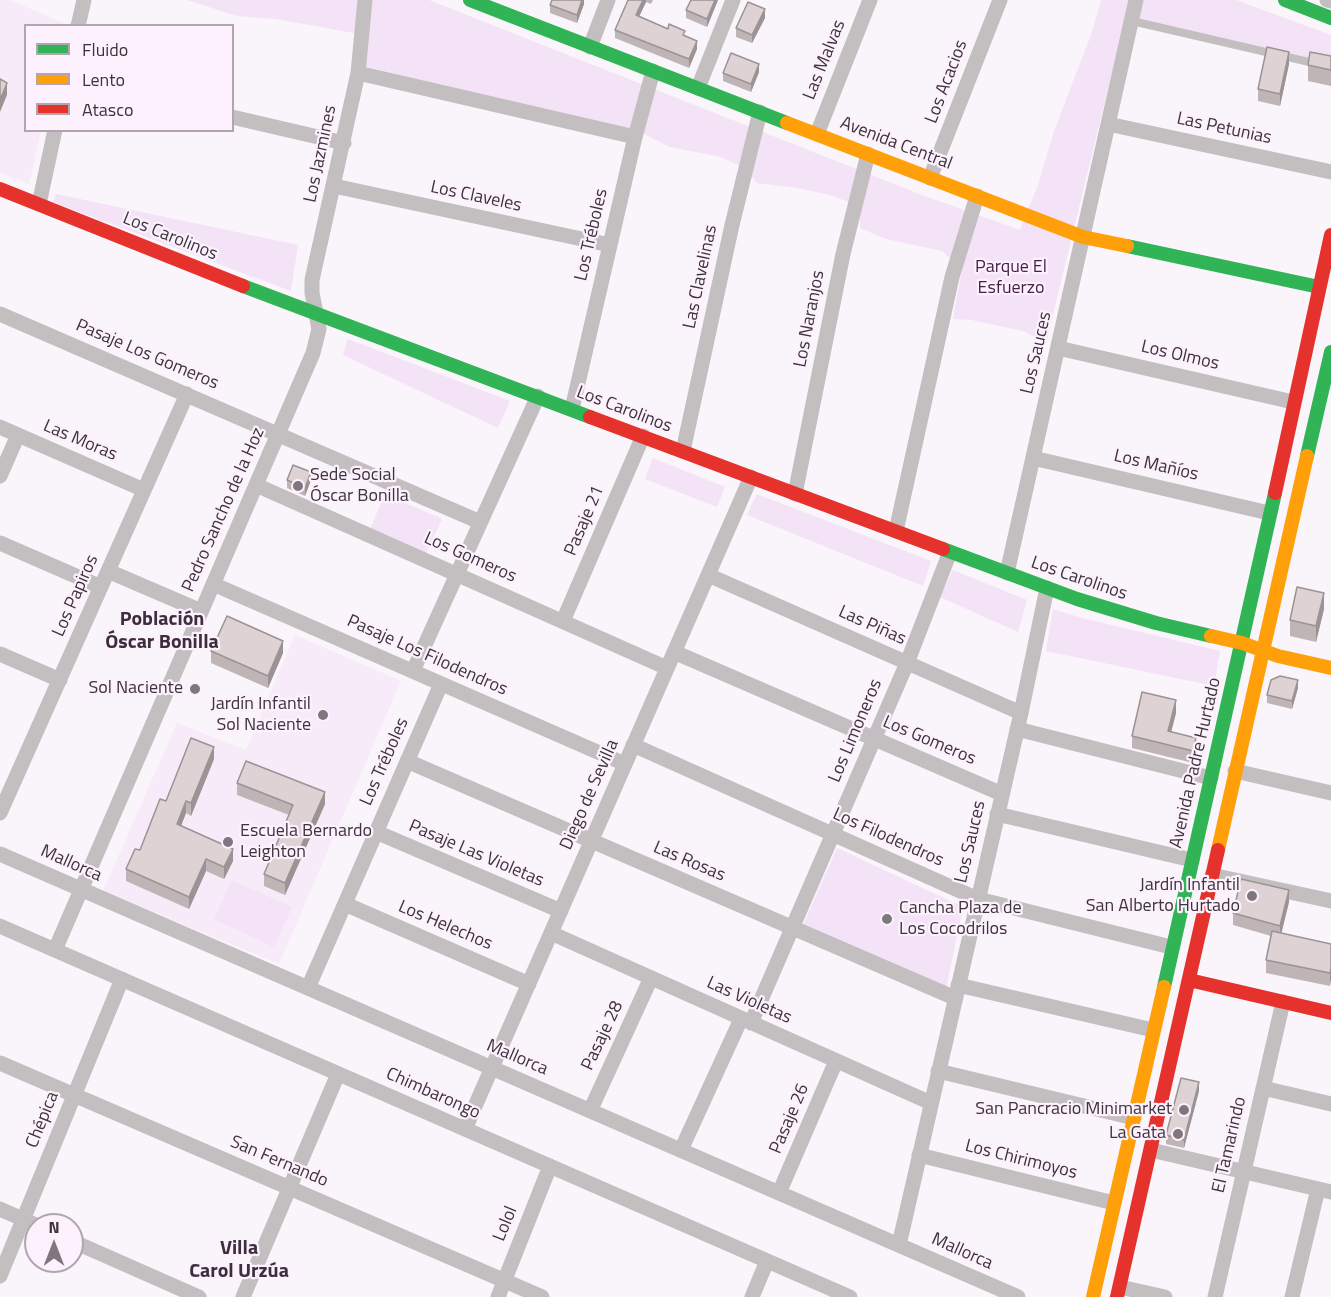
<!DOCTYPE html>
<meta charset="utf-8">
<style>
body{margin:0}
#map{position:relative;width:1331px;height:1297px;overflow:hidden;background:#faf4fb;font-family:"Titillium Web",sans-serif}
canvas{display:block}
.legend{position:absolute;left:24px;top:24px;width:210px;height:108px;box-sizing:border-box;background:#fdf1fe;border:2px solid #afa6b0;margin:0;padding:8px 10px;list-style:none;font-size:18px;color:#3b353b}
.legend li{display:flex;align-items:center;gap:12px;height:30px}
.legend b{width:30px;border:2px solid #afa6b0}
.north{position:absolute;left:24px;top:1213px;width:60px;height:60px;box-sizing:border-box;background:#fdf1fe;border:2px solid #afa6b0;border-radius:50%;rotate:0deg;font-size:16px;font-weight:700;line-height:24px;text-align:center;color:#3b353b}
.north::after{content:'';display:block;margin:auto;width:21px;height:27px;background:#7e787e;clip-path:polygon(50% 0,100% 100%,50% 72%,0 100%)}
</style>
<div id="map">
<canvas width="1331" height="1297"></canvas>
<ul class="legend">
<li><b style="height:8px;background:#30b455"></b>Fluido</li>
<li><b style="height:8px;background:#ff9f0a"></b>Lento</li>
<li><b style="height:8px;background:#e5322d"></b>Atasco</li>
</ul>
<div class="north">N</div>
</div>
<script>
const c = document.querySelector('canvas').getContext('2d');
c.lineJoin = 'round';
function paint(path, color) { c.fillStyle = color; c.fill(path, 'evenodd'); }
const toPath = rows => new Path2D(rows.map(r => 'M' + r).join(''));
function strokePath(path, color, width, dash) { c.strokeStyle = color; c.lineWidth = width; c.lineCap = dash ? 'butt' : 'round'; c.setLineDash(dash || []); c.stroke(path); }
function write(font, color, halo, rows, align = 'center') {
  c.font = font + ' "Titillium Web",sans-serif'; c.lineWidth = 4.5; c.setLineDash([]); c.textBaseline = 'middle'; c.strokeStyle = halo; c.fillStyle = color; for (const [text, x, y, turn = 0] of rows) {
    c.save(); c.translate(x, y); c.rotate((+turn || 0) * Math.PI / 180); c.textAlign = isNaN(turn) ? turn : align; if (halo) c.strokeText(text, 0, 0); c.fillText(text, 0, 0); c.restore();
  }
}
const built = toPath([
 [0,0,9,0,64,23,64,25,26,26,26,130,41,131,29,184,0,173],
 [295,635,401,681,279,964,103,891,177,723,246,750]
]);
const green = toPath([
 [187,0,429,0,922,195,1020,230,1038,185,1054,131,1091,35,1101,0,1236,0,1331,35,1331,66,1125,19,1046,343,1023,331,972,320,953,319,962,269,942,251,886,239,860,228,860,206,830,195,797,188,757,183,746,169,721,157,670,147,644,134,549,114,365,66,365,35,276,19,237,16],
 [56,194,298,245,291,291,53,202],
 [348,339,510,401,498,428,343,355],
 [653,458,725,487,717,507,645,479],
 [385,494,442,519,426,554,370,529],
 [757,494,931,561,923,586,747,515],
 [953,570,1027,600,1018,632,940,597],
 [1053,609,1082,618,1220,651,1214,686,1046,651],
 [837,848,963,907,946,988,801,930],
 [232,880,292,907,274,947,214,919]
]);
const lane = toPath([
 [1132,21,1331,67]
]);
const street = toPath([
 [1327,0,1331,1],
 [78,26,84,0],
 [590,47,608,0],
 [358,73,635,137],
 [698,88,733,0],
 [232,117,344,143],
 [1108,124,1331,172],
 [817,134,870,0],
 [930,178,1000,0],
 [334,186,610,245],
 [39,204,55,130],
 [0,314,480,522],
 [1058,348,1293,402],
 [572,409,635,137,653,71],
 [0,427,144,490],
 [683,451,732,225,760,112],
 [1033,458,1269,513],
 [0,476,18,435],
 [256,485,667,668],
 [795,494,843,254,868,154],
 [896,531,952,277,977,196],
 [0,543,101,587],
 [108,571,201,611],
 [1007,573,1136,0],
 [708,575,1021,713],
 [213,584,625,764],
 [563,621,643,436],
 [674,652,1002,794],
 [0,654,60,680],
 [413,671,538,396],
 [1017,729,1211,778],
 [633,745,978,899,1171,947],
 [407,761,955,998],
 [1235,771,1331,793],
 [0,813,187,394],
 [997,814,1192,860],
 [376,832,561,911],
 [0,854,1018,1297],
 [1212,875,1331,901],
 [345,904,529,984],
 [0,926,850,1297],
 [551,933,931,1103],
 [55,950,313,353,319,329,312,293,312,280,358,73,365,0],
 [958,985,1153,1030],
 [308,988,441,684],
 [751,1023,907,663,950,552],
 [0,1063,542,1297],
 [938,1071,1134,1118],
 [1263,1088,1331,1104],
 [590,1111,651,978],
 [465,1129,751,477],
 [681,1150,741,1019],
 [1151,1150,1331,1192],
 [919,1155,1114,1203],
 [779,1193,836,1061],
 [0,1209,36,1225],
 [72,1241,199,1297],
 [899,1245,1021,713,1047,588],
 [0,1276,122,979],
 [1120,1287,1165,1297],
 [243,1297,338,1074],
 [498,1297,550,1166],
 [752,1297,767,1261],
 [1215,1297,1283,1002],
 [1292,1297,1318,1189]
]);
const fast = toPath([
 [470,0,787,123],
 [1285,0,1331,18],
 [1127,246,1319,287],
 [243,286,590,417],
 [1307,456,1331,352],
 [943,549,1077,599,1156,623,1211,636],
 [1164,987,1275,493]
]);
const slow = toPath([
 [787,123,1083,237,1127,246],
 [1211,636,1242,643,1278,656,1331,668],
 [1218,850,1307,456],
 [1093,1297,1164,987]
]);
const jam = toPath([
 [0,189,243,286],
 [590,417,943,549],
 [1275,493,1331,235],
 [1189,980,1331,1013],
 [1117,1297,1218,850]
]);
const wall = toPath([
 [584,0,584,4,577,23,550,13,550,5],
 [628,0,653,0,651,4,646,2,639,17,685,36,697,49,689,68,615,38,615,30],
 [718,0,707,27,686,18,686,10],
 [765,18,752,43,736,37,736,28],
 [1331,56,1331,86,1308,81,1308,65],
 [1289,64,1280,106,1258,101,1258,89],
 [759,72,751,92,723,81,723,73],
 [287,480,311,480,305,496,287,488],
 [1324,609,1316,642,1290,636,1290,620],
 [211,651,283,653,268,688,211,663],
 [1298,688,1292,709,1267,703,1267,695],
 [1176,713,1171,732,1196,750,1193,763,1132,748,1132,736],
 [214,759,191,816,186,813,181,826,233,861,224,879,206,871,189,909,126,881,126,869,140,850],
 [237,783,325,804,285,895,264,886,264,874,289,815,237,795],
 [1289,902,1281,933,1331,944,1330,986,1266,973,1266,960,1271,936,1233,925,1233,913],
 [1199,1091,1184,1148,1166,1144,1166,1135]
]);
const shadedWall = toPath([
 [582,0,584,0,584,4,577,23,577,15],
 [643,0,646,0,646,2,636,23,636,15],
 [715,0,718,0,707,27,707,19],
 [765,9,765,18,752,43,752,35],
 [697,41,697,49,689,68,689,59],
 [1289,52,1289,64,1280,106,1280,94],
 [759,64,759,72,751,92,751,84],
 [7,83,7,95,0,112,0,100],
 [311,472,311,480,305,496,305,488],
 [1324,593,1324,609,1316,642,1316,626],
 [283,641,283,653,268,688,268,676],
 [1298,680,1298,688,1292,709,1292,701],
 [1176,700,1176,713,1168,744,1168,731],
 [1196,738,1196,750,1193,763,1193,751],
 [214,747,214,759,191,816,191,803],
 [325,792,325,804,285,895,285,883],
 [186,801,186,813,177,836,177,824],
 [233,849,233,861,224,879,224,867],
 [206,859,206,871,189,909,189,897],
 [1289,890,1289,902,1280,939,1280,926],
 [1331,968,1331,980,1330,986,1330,973],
 [1199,1082,1199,1091,1184,1148,1184,1140]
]);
const building = toPath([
 [552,0,582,0,577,15,550,5,552,0],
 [628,0,643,0,636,15,668,29,669,24,685,31,683,35,697,41,689,59,615,30,628,0],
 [691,0,715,0,707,19,686,10,691,0],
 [748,2,765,9,752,35,736,28,748,2],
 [1267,47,1289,52,1280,94,1258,89,1267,47],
 [1310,52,1331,56,1331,70,1308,65,1310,52],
 [731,53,759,64,751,84,723,73,731,53],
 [0,79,7,83,0,100,0,79],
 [293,465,311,472,305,488,287,480,293,465],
 [1297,587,1324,593,1316,626,1290,620,1297,587],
 [227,616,283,641,268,676,211,651,227,616],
 [1280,676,1298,680,1292,701,1267,695,1271,680,1280,676],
 [1142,692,1176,700,1168,731,1196,738,1193,751,1132,736,1142,692],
 [191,738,214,747,191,803,186,801,177,824,233,849,224,867,206,859,189,897,126,869,135,849,140,850,160,799,166,801,191,738],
 [246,761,325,792,285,883,264,874,293,805,237,783,246,761],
 [1241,879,1289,890,1280,926,1233,913,1241,879],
 [1272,931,1331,944,1331,968,1330,973,1266,960,1272,931],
 [1181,1078,1199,1082,1184,1140,1166,1135,1181,1078]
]);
const markers = [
 [298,486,6,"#7e787e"],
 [195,689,6,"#7e787e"],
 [323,715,6,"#7e787e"],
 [228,842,6,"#7e787e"],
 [1252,896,6,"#7e787e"],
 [887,919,6,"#7e787e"],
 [1184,1110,6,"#7e787e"],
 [1178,1134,6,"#7e787e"]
];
const streetNames = [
 ["Las Malvas",825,60,-68],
 ["Los Acacios",947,82,-69],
 ["Las Petunias",1224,129,12],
 ["Avenida Central",896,144,21],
 ["Los Jazmines",321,154,-78],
 ["Los Claveles",476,197,12],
 ["Los Tréboles",592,235,-77],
 ["Los Carolinos",170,237,22],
 ["Las Clavelinas",701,277,-78],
 ["Los Naranjos",810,319,-79],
 ["Los Sauces",1037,353,-77],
 ["Pasaje Los Gomeros",147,355,23],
 ["Los Olmos",1180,356,13],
 ["Los Carolinos",624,410,21],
 ["Las Moras",80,441,23],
 ["Los Mañíos",1156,466,13],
 ["Pedro Sancho de la Hoz",224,510,-66],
 ["Pasaje 21",585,521,-67],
 ["Los Gomeros",470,558,24],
 ["Los Carolinos",1079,579,19],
 ["Los Papiros",76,596,-66],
 ["Las Piñas",872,626,24],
 ["Pasaje Los Filodendros",427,656,24],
 ["Los Limoneros",856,731,-67],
 ["Los Gomeros",929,741,23],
 ["Los Tréboles",385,762,-66],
 ["Avenida Padre Hurtado",1196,763,-77],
 ["Diego de Sevilla",590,795,-66],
 ["Los Filodendros",888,838,24],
 ["Los Sauces",971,842,-77],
 ["Pasaje Las Violetas",476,854,23],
 ["Las Rosas",689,862,23],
 ["Mallorca",71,864,24],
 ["Los Helechos",445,926,23],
 ["Las Violetas",749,1001,24],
 ["Pasaje 28",603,1036,-65],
 ["Mallorca",517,1058,23],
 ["Chimbarongo",433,1094,24],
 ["Pasaje 26",790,1119,-67],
 ["Chépica",43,1120,-68],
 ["El Tamarindo",1230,1145,-77],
 ["Los Chirimoyos",1021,1160,14],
 ["San Fernando",279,1162,23],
 ["Lolol",506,1224,-68],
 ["Mallorca",962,1252,24]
];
const parkNames = [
 ["Parque El",1011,268],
 ["Esfuerzo",1011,289]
];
const poiNames = [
 ["Sede Social",310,476,"left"],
 ["Óscar Bonilla",310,497,"left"],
 ["Sol Naciente",183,689],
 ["Jardín Infantil",311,705],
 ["Sol Naciente",311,726],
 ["Escuela Bernardo",240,832,"left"],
 ["Leighton",240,853,"left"],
 ["Jardín Infantil",1240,886],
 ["San Alberto Hurtado",1240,907],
 ["Cancha Plaza de",899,909,"left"],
 ["Los Cocodrilos",899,930,"left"],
 ["San Pancracio Minimarket",1172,1110],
 ["La Gata",1166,1134]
];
const neighbourhoodNames = [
 ["Población",162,620],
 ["Óscar Bonilla",162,643],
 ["Villa",239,1249],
 ["Carol Urzúa",239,1272]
];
paint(built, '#f7eaf9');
paint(green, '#f4e2f6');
strokePath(lane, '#c3bec0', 8);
strokePath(street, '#c3bec0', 15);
strokePath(fast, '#30b455', 14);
strokePath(slow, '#ff9f0a', 14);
strokePath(jam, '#e5322d', 14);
paint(wall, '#bfb5b6');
paint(shadedWall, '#9b9394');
paint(building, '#ded2d4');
strokePath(building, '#9b9394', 1.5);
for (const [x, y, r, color] of markers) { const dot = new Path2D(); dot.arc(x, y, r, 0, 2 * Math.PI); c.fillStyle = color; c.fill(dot); strokePath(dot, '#fdf1fe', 2); }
write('18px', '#3b353b', '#fdf1fe', streetNames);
write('18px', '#441f48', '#fdf1fe', parkNames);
write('18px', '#3b353b', '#fdf1fe', poiNames, 'right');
write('bold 20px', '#3a2f3b', '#fdf1fe', neighbourhoodNames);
</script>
